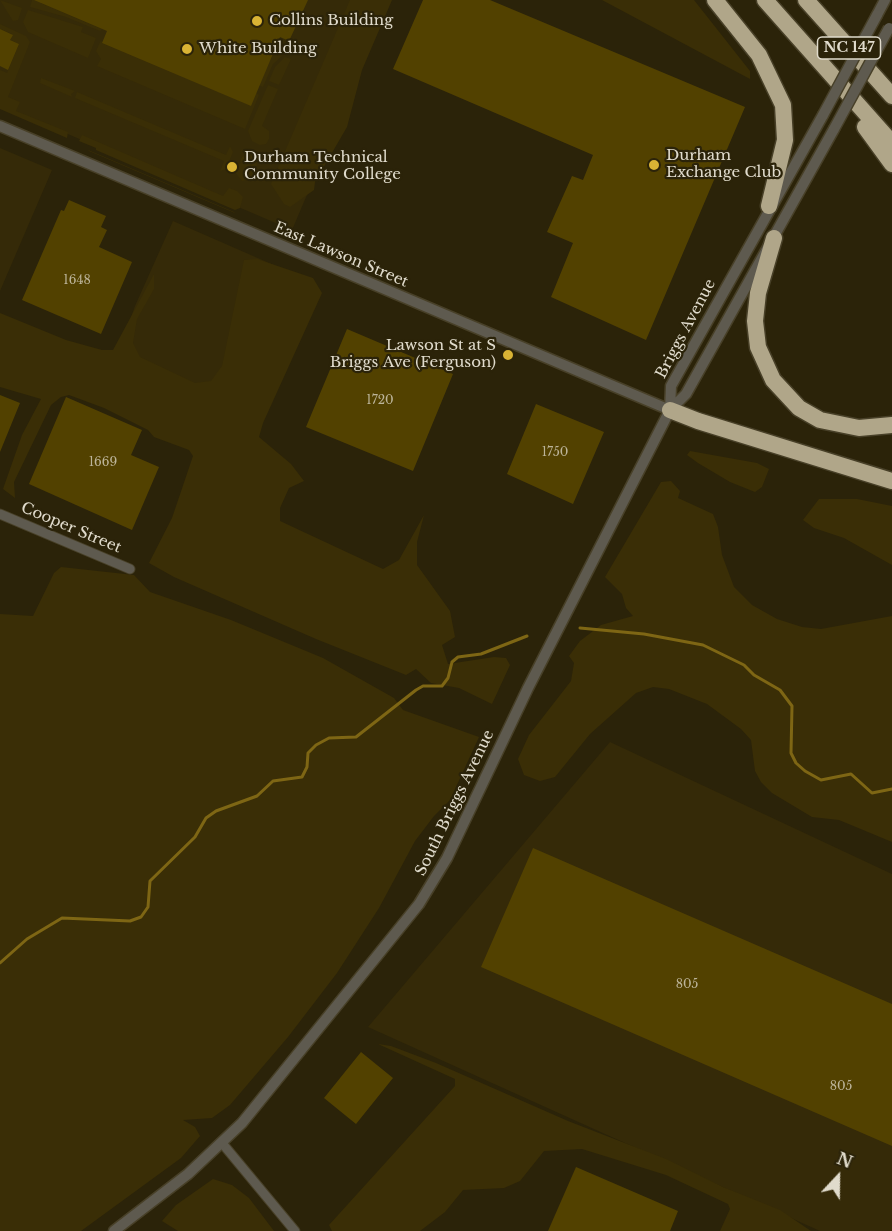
<!DOCTYPE html>
<style>
body{margin:0}
#map{position:relative;width:892px;height:1231px;overflow:hidden;background:#2b2309;font-family:"Libre Baskerville",serif}
canvas{display:block}
.north{position:absolute;left:808px;top:1147px;width:60px;height:60px;-webkit-text-stroke:4px #2b2309;paint-order:stroke;rotate:22deg;font-size:16px;font-weight:700;line-height:24px;text-align:center;color:#e0dbcc}
.north::after{content:'';display:block;margin:auto;width:21px;height:27px;background:#e0dbcc;clip-path:polygon(50% 0,100% 100%,50% 72%,0 100%)}
</style>
<div id="map">
<canvas width="892" height="1231"></canvas>
<div class="north">N</div>
</div>
<script>
const c = document.querySelector('canvas').getContext('2d');
c.lineJoin = 'round';
function paint(path, color) { c.fillStyle = color; c.fill(path, 'evenodd'); }
const toPath = rows => new Path2D(rows.map(r => 'M' + r).join(''));
function strokePath(path, color, width, dash) { c.strokeStyle = color; c.lineWidth = width; c.lineCap = dash ? 'butt' : 'round'; c.setLineDash(dash || []); c.stroke(path); }
function write(font, color, halo, rows, align = 'center') {
  c.font = font + ' "Libre Baskerville",serif'; c.lineWidth = 4.5; c.setLineDash([]); c.textBaseline = 'middle'; c.strokeStyle = halo; c.fillStyle = color; for (const [text, x, y, turn = 0] of rows) {
    c.save(); c.translate(x, y); c.rotate((+turn || 0) * Math.PI / 180); c.textAlign = isNaN(turn) ? turn : align; if (halo) c.strokeText(text, 0, 0); c.fillText(text, 0, 0); c.restore();
  }
}
const built = toPath([
 [0,0,390,0,292,230,0,105],
 [0,148,52,170,0,291],
 [173,221,276,266,219,401,117,357,135,306],
 [610,742,892,874,892,1231,820,1231,368,1027]
]);
const green = toPath([
 [0,0,22,8,18,20,13,21],
 [32,0,41,0,41,3,102,29,100,31,66,17,30,7],
 [350,0,392,0,362,70,347,127,315,182,314,190,290,207,284,204,271,184],
 [602,0,694,0,750,71,750,79],
 [28,10,83,27,81,32,96,38,88,58,28,32,23,22],
 [0,24,26,36,30,42,8,97,20,102,16,111,68,132,67,138,0,109,0,70,7,73,19,44,10,40,12,34,0,29],
 [101,40,102,43,250,105,256,93,259,95,245,129,97,66,101,59,96,51],
 [273,51,283,55,273,64,263,87,259,85],
 [285,57,291,59,279,85,269,81,275,67],
 [41,78,75,91,71,94,72,97,40,83],
 [268,85,278,89,262,126,269,131,269,139,266,144,260,145,252,141,248,131],
 [77,92,226,155,230,146,233,152,226,169,220,171,224,161,75,98],
 [82,135,223,196,229,188,237,191,243,197,240,208,235,210,96,150,96,148,79,141],
 [88,150,234,212,235,213,89,151],
 [248,154,256,158,257,166,251,179,242,181,235,172,238,164,242,163,240,161,242,157],
 [257,259,313,278,322,293,263,423,259,437,291,464,304,481,289,488,280,508,280,521,383,569,399,560,424,515,417,542,417,565,450,611,455,637,442,645,448,664,494,657,506,658,510,665,492,704,459,688,431,683,416,669,406,675,316,639,174,577,149,563,172,518,193,456,189,450,154,437,148,430,104,408,69,395,61,397,51,405,14,482,15,498,3,489,22,435,41,399,0,387,0,313,66,340,102,350,113,350,154,274,154,289,137,319,133,343,140,357,195,383,211,381,222,366,244,260],
 [690,451,757,463,769,469,762,487,755,492,730,482,698,463,687,455],
 [671,481,680,491,678,498,713,514,718,527,722,555,734,587,752,605,777,619,802,627,821,629,892,616,892,842,839,820,812,817,772,793,761,782,755,771,751,740,741,729,707,704,669,689,653,687,636,693,590,734,555,777,540,781,524,775,518,759,529,735,571,681,574,663,569,656,580,641,601,625,633,616,626,608,622,594,605,577,661,482],
 [819,499,857,499,892,506,892,565,844,538,814,528,803,520],
 [61,567,134,575,150,592,231,620,323,658,394,698,403,710,479,737,450,800,434,816,415,841,379,908,337,973,288,1037,230,1105,212,1118,183,1120,195,1127,200,1136,181,1158,81,1231,0,1231,0,614,33,616,54,573],
 [378,1044,391,1046,436,1063,568,1121,666,1159,723,1187,780,1210,811,1231,720,1231,730,1209,728,1204,666,1175,582,1149,544,1151,520,1181,504,1188,463,1190,445,1212,420,1231,332,1231,329,1225,455,1086,455,1079],
 [213,1179,232,1185,249,1198,274,1231,178,1231,162,1221,176,1205]
]);
const stream = toPath([
 [580,628,644,634,703,645,744,665,754,675,780,690,792,706,791,753,796,763,805,771,821,780,851,774,872,793,892,789],
 [0,963,27,939,62,918,130,921,141,917,148,907,150,881,195,837,206,818,216,811,257,796,273,781,302,777,307,767,308,753,316,745,329,738,356,737,416,690,423,686,442,686,448,678,452,662,458,657,481,654,527,636]
]);
const building = toPath([
 [34,0,308,0,289,41,280,37,251,106,102,43,107,31],
 [423,0,490,0,745,107,646,340,551,297,573,243,547,232,572,176,583,180,593,155,393,69],
 [0,29,13,35,10,40,19,44,8,70,0,66],
 [69,200,106,216,101,227,107,230,99,247,132,262,101,334,22,300,61,210,64,211],
 [347,329,453,374,413,471,306,427],
 [0,395,20,403,0,452],
 [66,397,142,430,131,455,159,467,132,530,29,484],
 [536,404,604,432,573,504,507,474],
 [533,848,892,1004,892,1146,481,967],
 [361,1052,393,1078,356,1124,324,1098],
 [576,1167,678,1211,670,1231,548,1231]
]);
const minor = toPath([
 [0,514,130,569],
 [222,1143,295,1231]
]);
const tertiary = toPath([
 [877,15,885,0],
 [0,126,670,410],
 [670,410,671,386,823,115],
 [114,1231,188,1174,242,1123,419,904,447,858,528,688,670,410,686,394,834,129]
]);
const motorway = toPath([
 [715,0,759,55,783,105,785,140,769,206],
 [765,0,892,143],
 [806,0,892,96],
 [865,127,892,164],
 [774,238,758,293,755,321,758,347,773,380,799,408,820,420,859,428,892,425],
 [670,410,698,421,892,481]
]);
const tertiaryBridge = toPath([
 [823,115,877,15],
 [834,129,889,28]
]);
const markers = [
 [257,21,6,"#d9b334"],
 [187,49,6,"#d9b334"],
 [654,165,6,"#d9b334"],
 [232,167,6,"#d9b334"],
 [508,355,6,"#d9b334"]
];
const numberNames = [
 ["1648",77,281],
 ["1720",380,401],
 ["1750",555,453],
 ["1669",103,463],
 ["805",687,985],
 ["805",841,1087]
];
const shields = [
 [849,48,63]
];
const shieldNames = [
 ["NC 147",849,48]
];
const poiNames = [
 ["Collins Building",269,21],
 ["White Building",199,49],
 ["Durham",666,156],
 ["Exchange Club",666,173],
 ["Durham Technical",244,158],
 ["Community College",244,175],
 ["Lawson St at S",496,346,"right"],
 ["Briggs Ave (Ferguson)",496,363,"right"]
];
const streetNames = [
 ["East Lawson Street",341,255,23],
 ["Briggs Avenue",686,329,-62],
 ["Cooper Street",71,528,23],
 ["South Briggs Avenue",455,803,-64]
];
paint(built, '#352a08');
paint(green, '#3a2e06');
strokePath(stream, '#7e6614', 3);
paint(building, '#524100');
strokePath(minor, '#484028', 11);
strokePath(tertiary, '#484028', 13);
strokePath(motorway, '#484028', 19);
strokePath(minor, '#5e5a4f', 9);
strokePath(tertiary, '#5e5a4f', 10);
strokePath(motorway, '#b0a689', 16);
strokePath(tertiaryBridge, '#484028', 13, []);
strokePath(tertiaryBridge, '#5e5a4f', 10);
for (const [x, y, r, color] of markers) { const dot = new Path2D(); dot.arc(x, y, r, 0, 2 * Math.PI); c.fillStyle = color; c.fill(dot); strokePath(dot, '#2b2309', 2); }
write('12px', '#bcb499', null, numberNames);
for (const [x, y, w] of shields) { const box = new Path2D(); box.roundRect(x - w / 2, y - 11, w, 22, 4.5); c.fillStyle = '#2b2309'; c.fill(box); strokePath(box, '#e0dbcc', 1.5); }
write('bold 14px', '#e0dbcc', null, shieldNames);
write('15px', '#e0dbcc', '#2b2309', poiNames, 'left');
write('15px', '#e0dbcc', '#2b2309', streetNames);
</script>
